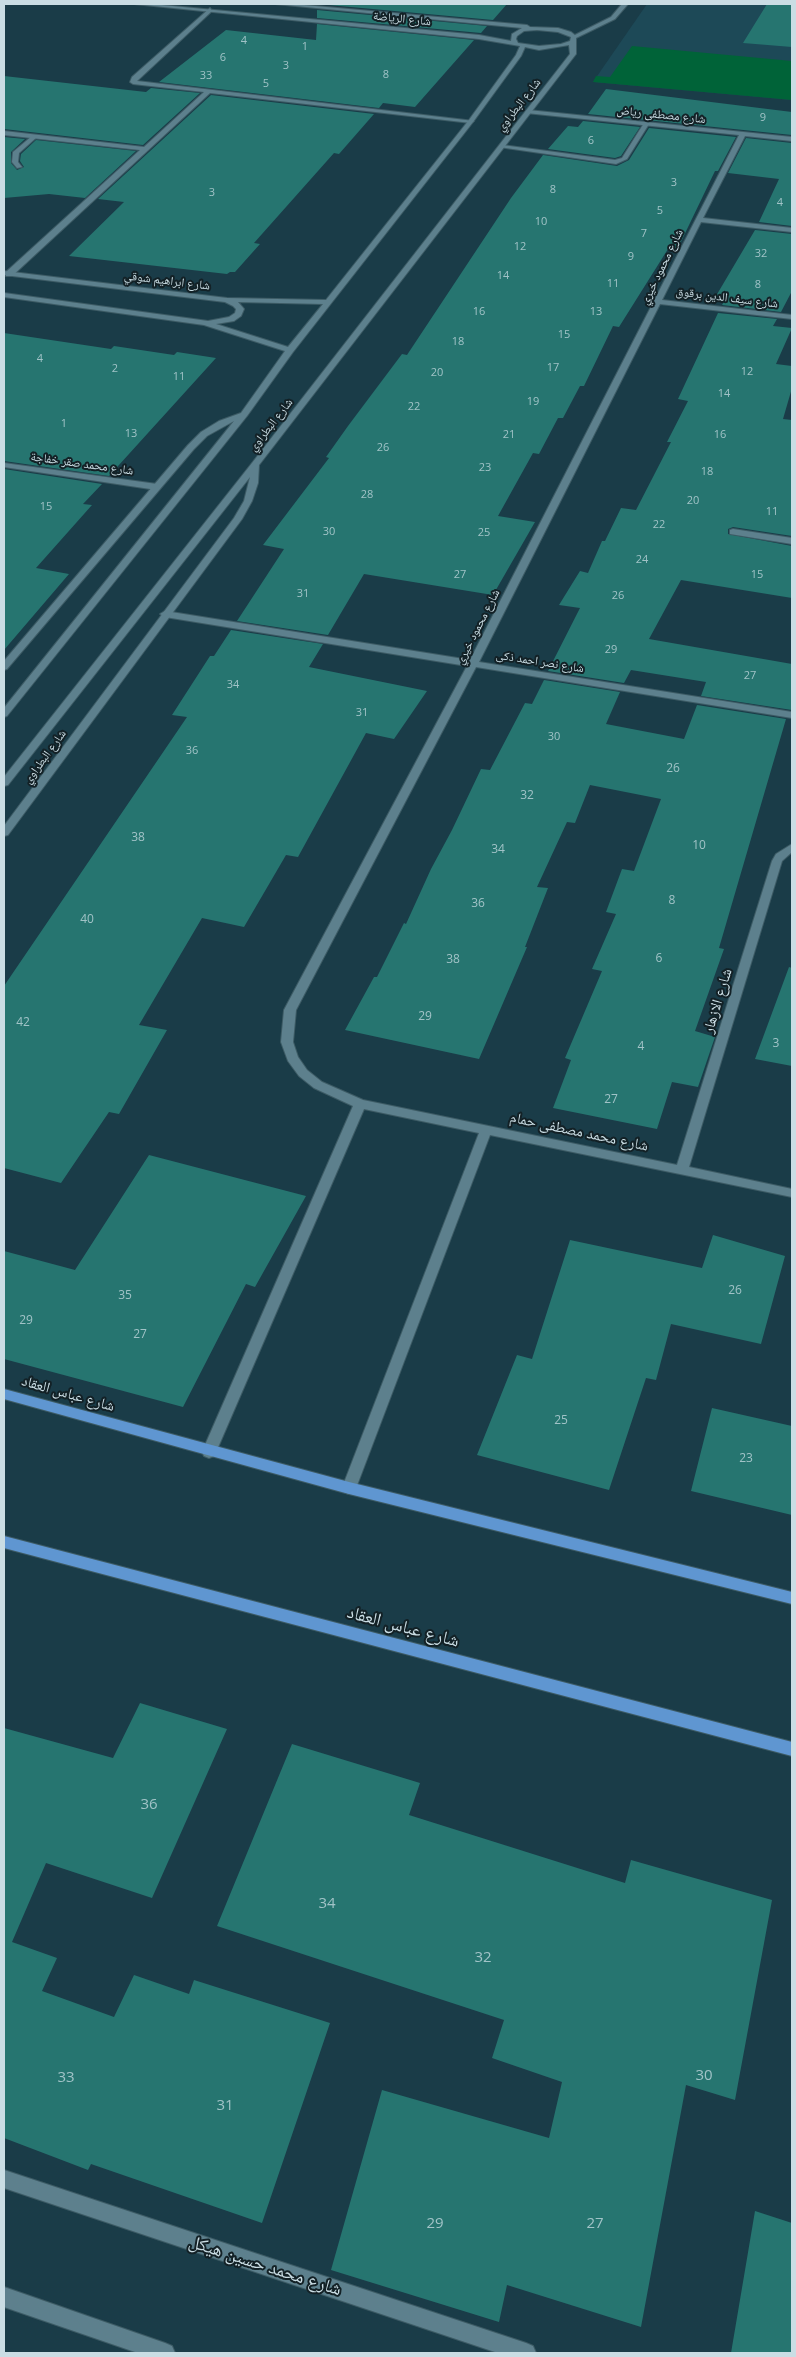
<!DOCTYPE html>
<meta charset="utf-8">
<style>
body{margin:0}
#map{position:relative;width:796px;height:2357px;overflow:hidden;background:#1a3c48;font-family:"Open Sans",sans-serif}
canvas{display:block}
.frame{position:absolute;inset:0;border:5px solid #cadde4;pointer-events:none}
</style>
<div id="map">
<canvas width="796" height="2357"></canvas>
<div class="frame"></div>
</div>
<script>
const c = document.querySelector('canvas').getContext('2d');
c.lineJoin = 'round';
function paint(path, color) { c.fillStyle = color; c.fill(path, 'evenodd'); }
const toPath = rows => new Path2D(rows.map(r => 'M' + r).join(''));
function strokePath(path, color, width, dash) { c.strokeStyle = color; c.lineWidth = width; c.lineCap = dash ? 'butt' : 'round'; c.setLineDash(dash || []); c.stroke(path); }
function write(font, color, halo, rows, align = 'center') {
  c.font = font + ' "Open Sans","Noto Naskh Arabic",sans-serif'; c.lineWidth = 4; c.setLineDash([]); c.textBaseline = 'middle'; c.strokeStyle = halo; c.fillStyle = color; for (const [text, x, y, turn = 0] of rows) {
    c.save(); c.translate(x, y); c.rotate((+turn || 0) * Math.PI / 180); c.textAlign = isNaN(turn) ? turn : align; if (halo) c.strokeText(text, 0, 0); c.fillText(text, 0, 0); c.restore();
  }
}
const built = toPath([
 [647,4,792,4,792,100,593,82]
]);
const green = toPath([
 [632,46,792,61,792,100,593,82,596,76,610,77]
]);
const building = toPath([
 [318,4,507,4,493,20],
 [767,4,792,4,792,47,743,43],
 [317,10,487,26,481,33,317,18],
 [317,24,474,40,415,107,383,103,379,108,159,82,226,30,316,40],
 [4,76,146,92,151,88,200,93,143,145,4,129],
 [606,89,792,112,792,135,588,114],
 [211,95,374,114,339,154,334,153,254,243,260,244,235,272,230,272,227,274,69,256,124,202,98,199],
 [583,121,640,127,621,156,615,158,548,149,568,126,578,127],
 [649,128,736,137,718,171,715,171,677,250,668,249,619,327,613,326,584,386,580,386,563,418,558,418,539,454,533,453,498,516,535,522,493,595,364,574,328,635,237,621,284,549,263,545,329,458,326,457,348,426,402,354,407,355,511,198,543,155,617,166,629,160],
 [4,137,25,139,11,152,11,163,17,170,24,167,20,161,21,154,36,140,136,151,85,198,49,194,4,198],
 [746,138,792,143,792,226,759,222,779,179,728,173],
 [755,230,792,234,792,291,781,312,722,305,726,298,716,296],
 [718,313,777,319,773,326,792,328,776,364,792,366,792,388,783,419,792,420,792,536,733,527,728,529,728,534,792,546,792,598,681,580,649,639,792,664,792,710,701,696,706,682,631,670,624,683,548,671,580,608,559,605,580,571,588,573,602,541,605,541,621,508,636,510,671,442,667,442,688,401,678,399],
 [4,333,111,349,114,346,174,355,177,352,216,358,109,476,4,461],
 [4,469,102,484,83,504,92,505,36,568,69,574,4,650],
 [231,630,323,644,309,667,427,691,394,739,366,733,298,857,286,855,244,927,202,918,139,1025,167,1030,119,1114,109,1112,61,1183,4,1168,4,986,187,717,172,715,210,656,214,656],
 [544,680,620,692,606,724,684,739,697,705,786,719,719,948,724,949,695,1031,715,1037,698,1087,672,1082,657,1129,553,1108,571,1060,565,1058,602,971,592,969,616,914,606,912,622,869,634,871,661,799,590,785,575,823,567,822,537,887,548,888,525,947,527,947,479,1059,345,1030,374,977,377,977,404,923,406,924,431,869,452,830,481,769,490,770,525,703,532,704],
 [789,967,792,968,792,1066,755,1059],
 [149,1155,306,1196,255,1287,246,1284,183,1407,4,1359,4,1251,75,1270],
 [713,1235,785,1256,761,1344,671,1324,656,1380,646,1378,609,1490,477,1455,517,1355,532,1359,570,1240,702,1268],
 [712,1408,792,1426,792,1515,691,1491],
 [140,1703,227,1729,152,1898,46,1863,12,1942,57,1958,42,1991,114,2017,134,1975,189,1994,194,1980,330,2023,262,2223,91,2164,88,2170,4,2138,4,1728,113,1758],
 [292,1744,420,1783,409,1815,625,1883,631,1860,772,1900,735,2100,686,2085,641,2327,507,2285,499,2322,331,2270,382,2090,549,2138,562,2082,492,2058,504,2020,217,1926],
 [755,2211,792,2223,792,2353,731,2353]
]);
const lane = toPath([
 [644,123,649,124,627,159,616,164,499,147,502,145,615,160,622,158,644,123],
 [32,136,37,137,19,153,18,162,22,167,17,168,12,162,13,152,32,136],
 [733,529,792,538,792,544,730,534,730,530,733,529]
]);
const street = toPath([
 [622,4,628,4,615,19,576,38,571,37,611,17,622,4],
 [210,8,212,11,137,81,474,121,471,123,210,93,12,276,6,276,6,272,140,150,4,135,4,131,144,147,204,92,133,84,130,82,132,77,210,8],
 [528,110,792,137,792,141,745,136,703,218,792,228,792,232,701,222,662,300,792,315,792,319,660,304,479,662,792,712,792,718,476,667,296,1010,293,1042,298,1057,307,1070,322,1082,363,1100,677,1165,772,861,776,854,792,844,792,852,782,861,689,1167,792,1189,792,1197,490,1135,356,1488,354,1492,349,1494,344,1492,342,1488,479,1133,364,1109,216,1452,214,1456,209,1458,204,1456,202,1452,353,1106,314,1088,299,1076,288,1061,281,1042,284,1010,467,666,165,617,160,614,165,611,470,660,739,135,526,113,528,110],
 [4,463,157,484,161,487,157,490,4,467,4,463],
 [4,2170,526,2343,533,2346,536,2353,498,2353,4,2188,4,2170],
 [4,2287,165,2343,172,2346,175,2353,138,2353,4,2307,4,2287]
]);
const secondary = toPath([
 [134,4,151,4,479,35,511,41,512,34,522,28,275,4,293,4,527,25,530,27,558,28,571,32,576,36,576,54,259,465,258,483,252,501,242,519,8,835,4,836,4,826,234,518,244,501,250,477,8,785,4,786,4,777,252,463,570,54,569,45,539,50,525,47,521,56,473,122,293,352,247,416,7,716,4,717,4,708,234,421,207,436,194,449,7,669,4,670,4,661,188,445,201,432,219,421,241,413,285,351,204,325,4,297,4,293,208,321,229,317,235,313,236,309,233,306,225,302,4,275,4,271,227,298,326,300,469,120,516,55,520,46,479,39,134,4],
 [537,30,558,32,571,37,570,41,561,44,539,46,518,43,516,39,517,36,524,31,537,30],
 [238,302,323,304,288,347,216,324,234,321,241,316,244,309,238,302]
]);
const primary = toPath([
 [4,1389,349,1482,792,1592,792,1604,349,1494,4,1399,4,1389],
 [4,1536,792,1742,792,1756,4,1548,4,1536]
]);
const farNumbernames = [
 ["4",244,41],
 ["1",305,47],
 ["6",223,58],
 ["3",286,66],
 ["8",386,75],
 ["33",206,76],
 ["5",266,84],
 ["9",763,118],
 ["6",591,141],
 ["3",674,183],
 ["8",553,190],
 ["3",212,193],
 ["4",780,203],
 ["5",660,211],
 ["10",541,222],
 ["7",644,234],
 ["12",520,247],
 ["32",761,254],
 ["9",631,257],
 ["14",503,276],
 ["11",613,284],
 ["8",758,285],
 ["16",479,312],
 ["13",596,312],
 ["15",564,335],
 ["18",458,342],
 ["4",40,359],
 ["17",553,368],
 ["2",115,369],
 ["12",747,372],
 ["20",437,373],
 ["11",179,377],
 ["14",724,394],
 ["19",533,402],
 ["22",414,407],
 ["1",64,424],
 ["13",131,434],
 ["21",509,435],
 ["16",720,435],
 ["26",383,448],
 ["23",485,468],
 ["18",707,472],
 ["28",367,495],
 ["20",693,501],
 ["15",46,507],
 ["11",772,512],
 ["22",659,525],
 ["30",329,532],
 ["25",484,533],
 ["24",642,560],
 ["27",460,575],
 ["15",757,575],
 ["31",303,594],
 ["26",618,596],
 ["29",611,650],
 ["27",750,676],
 ["34",233,685],
 ["31",362,713],
 ["30",554,737],
 ["36",192,751]
];
const farStreetnames = [
 ["شارع الرياضة",402,19,6],
 ["شارع البطراوي",519,105,-52],
 ["شارع مصطفى رياض",661,115,6],
 ["شارع محمود خيري",662,267,-64],
 ["شارع ابراهيم شوقي",167,281,7],
 ["شارع سيف الدين برقوق",727,298,7],
 ["شارع البطراوي",271,425,-52],
 ["شارع محمد صقر خفاجة",82,464,8],
 ["شارع محمود خيري",478,627,-63],
 ["شارع نصر احمد ذكى",540,662,9],
 ["شارع البطراوي",45,757,-54]
];
const numberNames = [
 ["26",673,769],
 ["32",527,796],
 ["38",138,838],
 ["10",699,846],
 ["34",498,850],
 ["8",672,901],
 ["36",478,904],
 ["40",87,920],
 ["6",659,959],
 ["38",453,960],
 ["29",425,1017],
 ["42",23,1023],
 ["3",776,1044],
 ["4",641,1047],
 ["27",611,1100],
 ["26",735,1291],
 ["35",125,1296],
 ["29",26,1321],
 ["27",140,1335],
 ["25",561,1421],
 ["23",746,1459]
];
const streetNames = [
 ["شارع الازهار",718,1001,-73],
 ["شارع محمد مصطفى حمام",579,1132,12],
 ["شارع عباس العقاد",68,1394,16]
];
const nearNumbernames = [
 ["36",149,1805],
 ["34",327,1904],
 ["32",483,1958],
 ["30",704,2076],
 ["33",66,2078],
 ["31",225,2106],
 ["29",435,2224],
 ["27",595,2224]
];
const nearStreetnames = [
 ["شارع عباس العقاد",403,1627,15],
 ["شارع محمد حسين هيكل",265,2266,18]
];
paint(built, '#1d4957');
paint(green, '#006338');
paint(building, '#267570');
strokePath(lane, '#3d5b65', 2);
strokePath(street, '#3d5b65', 2);
strokePath(secondary, '#3d5b65', 2);
strokePath(primary, '#3d5b65', 2);
paint(lane, '#5d808d');
paint(street, '#5d808d');
paint(secondary, '#5d808d');
paint(primary, '#5f96d1');
write('11px', '#a1c3c7', null, farNumbernames);
write('12px', '#cadde4', '#132126', farStreetnames);
write('12px', '#a1c3c7', null, numberNames);
write('15px', '#cadde4', '#132126', streetNames);
write('15px', '#a1c3c7', null, nearNumbernames);
write('18px', '#cadde4', '#132126', nearStreetnames);
</script>
